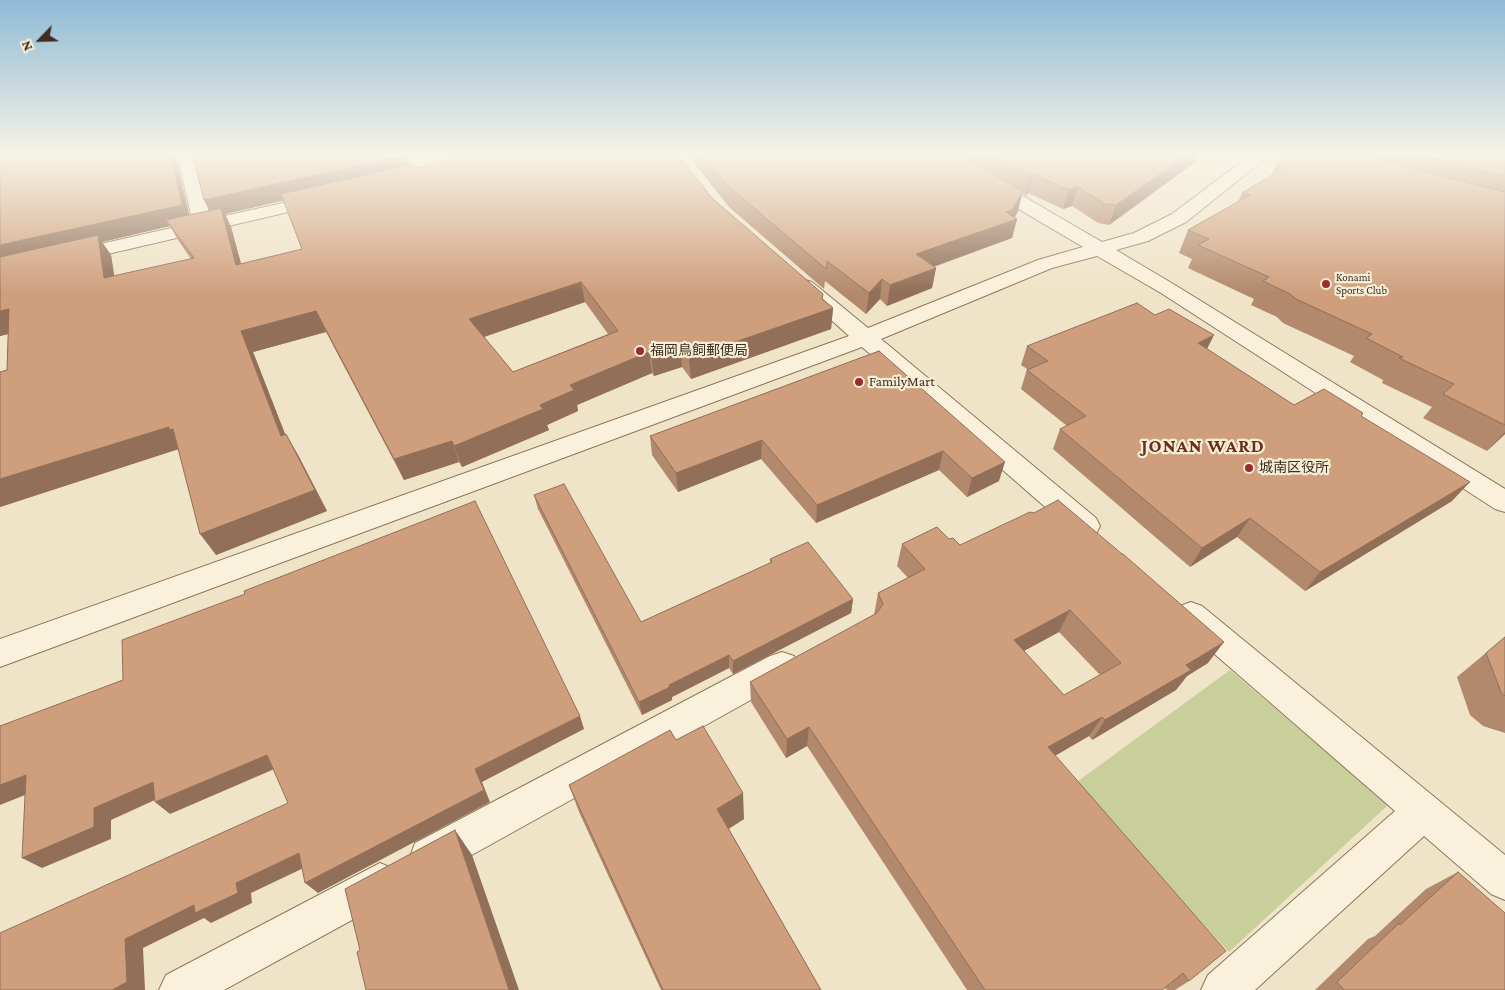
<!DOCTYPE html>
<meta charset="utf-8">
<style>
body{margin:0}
#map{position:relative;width:1505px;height:990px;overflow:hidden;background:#f0e4c8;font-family:"Crimson Pro",serif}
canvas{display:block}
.north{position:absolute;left:15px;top:15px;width:50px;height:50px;-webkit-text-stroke:4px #f7eed8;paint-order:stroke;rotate:246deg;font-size:14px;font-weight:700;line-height:20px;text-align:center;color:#3d2e20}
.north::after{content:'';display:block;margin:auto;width:18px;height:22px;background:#3d2e20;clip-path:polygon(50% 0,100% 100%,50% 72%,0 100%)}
</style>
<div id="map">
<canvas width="1505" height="990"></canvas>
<div class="north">N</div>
</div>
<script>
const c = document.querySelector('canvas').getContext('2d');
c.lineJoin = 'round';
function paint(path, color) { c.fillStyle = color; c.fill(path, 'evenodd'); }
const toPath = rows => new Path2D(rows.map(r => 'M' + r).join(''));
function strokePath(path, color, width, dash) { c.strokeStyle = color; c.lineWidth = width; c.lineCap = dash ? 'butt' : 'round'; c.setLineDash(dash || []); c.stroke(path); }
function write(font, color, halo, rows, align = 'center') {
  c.font = font + ' "Crimson Pro","Noto Sans JP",serif'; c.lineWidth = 4.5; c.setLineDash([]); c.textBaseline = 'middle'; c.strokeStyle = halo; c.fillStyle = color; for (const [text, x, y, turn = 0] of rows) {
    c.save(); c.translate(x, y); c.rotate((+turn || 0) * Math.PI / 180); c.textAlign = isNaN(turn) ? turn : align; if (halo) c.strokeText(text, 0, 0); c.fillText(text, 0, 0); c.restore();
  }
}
const green = toPath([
 [1230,670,1388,805,1229,952,1074,784]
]);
const minor = toPath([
 [177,154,194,154,211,219,323,194,329,195,332,199,329,203,323,204,0,279,0,267,193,223,177,154],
 [930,154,951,154,1102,242,1134,233,1172,214,1252,154,1271,154,1186,222,1148,241,1116,250,1175,285,1505,489,1505,512,1495,509,1161,293,1097,256,1052,268,881,339,1096,518,1100,526,1096,534,1086,537,1076,534,862,347,0,667,0,639,849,336,798,290,795,286,798,282,805,280,812,282,868,328,1038,260,1083,247,932,158,930,154],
 [1191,602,1202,606,1505,855,1505,900,1491,894,1424,836,1255,990,1201,990,1208,975,1395,811,1180,624,1175,615,1180,606,1191,602],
 [782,652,794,656,798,666,794,676,443,871,429,876,415,871,410,857,415,843,770,656,782,652],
 [380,863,394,869,400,883,394,897,224,990,159,990,166,975,380,863]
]);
const wall = toPath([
 [0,154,189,215,411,165,416,168,476,160,712,198,833,308,831,329,691,379,682,367,654,376,652,373,577,405,578,411,547,425,549,430,462,467,459,462,404,480,326,332,253,352,285,434,298,455,327,511,216,555,178,449,0,507,0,372,7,370,8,334,0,336],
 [283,200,302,249,241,264,231,227,225,214],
 [170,226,178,240,191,259,114,276,111,255,102,242],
 [585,302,608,334,513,372,484,337],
 [687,154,1198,154,1194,163,1109,225,1098,223,1072,206,1063,209,1028,193,1026,196,1022,193,1018,211,1015,217,1017,219,1012,238,934,267,936,268,932,288,887,306,880,299,866,314,825,281,824,289,729,207],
 [1289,154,1505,154,1505,434,1487,451,1423,418,1432,407,1382,383,1383,380,1350,362,1354,356,1283,323,1277,317,1251,305,1254,299,1188,268,1192,259,1179,253,1188,230,1238,202,1242,193,1271,176,1277,163],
 [1027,346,1207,349,1294,405,1361,416,1452,501,1305,591,1237,537,1190,567,1053,449,1060,429,1067,426,1021,389,1027,369,1021,365],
 [879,351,999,481,967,497,939,470,816,523,761,459,678,492,652,455,650,436],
 [534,495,641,622,770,563,770,559,853,599,851,613,733,674,729,668,672,697,672,700,642,715,538,509],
 [949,539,960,545,1208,663,1187,676,1176,690,1092,740,1089,736,1055,756,1189,981,1175,990,1167,990,1165,988,1162,990,967,990,807,746,786,758,751,702,750,682,874,615,878,593,908,578,897,566,902,544],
 [1059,632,1100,675,1064,695,1024,651],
 [1505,637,1505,733,1483,726,1470,715,1457,677],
 [676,740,744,819,729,829,821,990,661,990,579,812,569,785],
 [1458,872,1505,990,1315,990,1368,939,1375,936,1426,889]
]);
const shadedWall = toPath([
 [171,154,175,154,191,222,166,220,170,226,102,242,111,255,118,299,0,265,0,245],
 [1188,154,1198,154,1194,163,1109,225,1116,205],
 [407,155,412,171,225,214,231,227,247,285,204,200],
 [1033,174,1028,193,1026,196,1031,177],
 [1078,187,1072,206,1063,209,1069,190],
 [1023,191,1018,211,1013,220,1017,219,1012,238,912,274,916,254,1006,212],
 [936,268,932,288,887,306,890,285],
 [882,279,880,299,866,314,869,293],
 [581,282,585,302,475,340,469,319],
 [833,308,831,329,691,379,689,358],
 [9,309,25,330,0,336,0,311],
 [316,311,326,332,253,352,294,457,281,436,241,331],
 [1214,335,1204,355,1198,343],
 [680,346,682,367,654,376,651,355],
 [649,352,652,373,577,405,578,411,547,425,549,430,462,467,454,446,540,405,570,385],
 [169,427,173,429,182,448,0,507,0,479],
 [1505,432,1505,434,1487,451],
 [286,434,298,455,327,511,216,555,200,534],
 [762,440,761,459,678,492,676,473],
 [452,441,459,462,404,480,394,459],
 [943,451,939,470,816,523,817,505],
 [1005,462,999,481,967,497,972,478],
 [1470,482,1452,501,1305,591,1320,572],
 [1250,518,1237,537,1190,567,1202,548],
 [853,599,851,613,733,674,733,661],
 [1070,610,1059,632,1005,661,1014,640],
 [1224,642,1208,663,1187,676,1176,690,1092,740,1105,720,1186,665],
 [729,655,729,668,672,697,672,700,642,715,639,702,669,685],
 [580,716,584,729,482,782,490,802,318,893,305,883,475,769],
 [1102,717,1089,736,1037,766,1048,747],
 [809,727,807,746,786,758,787,739],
 [267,755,279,767,170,814,155,802],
 [26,775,45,787,0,805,0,785],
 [153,782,168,794,111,820,111,839,42,868,22,858,94,808],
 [743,793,744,819,719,834,717,809],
 [455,830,472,855,519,990,509,990],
 [299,853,312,864,251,893,252,903,211,923,204,918,143,948,145,990,112,990,125,939,236,883]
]);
const building = toPath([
 [0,154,171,154,182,205,0,245,0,154],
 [192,154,407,154,407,155,204,200,192,154],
 [503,154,678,154,712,198,823,294,822,299,833,308,689,358,680,346,651,355,649,352,570,385,574,390,540,405,543,409,454,446,452,441,394,459,316,311,241,331,281,436,286,434,315,490,200,534,173,429,169,430,169,427,0,479,0,372,7,370,9,309,0,311,0,257,98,235,104,278,194,258,166,220,221,208,236,265,302,249,281,194,414,164,416,168,472,155,476,160,503,154],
 [581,282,618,331,513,372,469,319,581,282],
 [701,154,958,154,1023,191,1012,210,1006,212,1017,219,916,254,936,268,890,285,882,279,869,293,827,261,826,269,729,187,701,154],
 [992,154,1188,154,1116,205,1105,204,1078,187,1069,190,1033,174,1031,177,992,154],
 [1289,154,1357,154,1505,192,1505,425,1443,394,1454,384,1399,358,1403,357,1366,338,1372,334,1296,299,1290,294,1263,281,1269,277,1198,245,1209,239,1188,230,1250,195,1242,193,1287,166,1277,163,1289,154],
 [1415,154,1505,154,1505,176,1415,154],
 [1137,303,1155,315,1169,309,1214,335,1198,343,1294,405,1324,389,1363,413,1361,416,1470,482,1320,572,1250,518,1202,548,1060,429,1086,416,1027,370,1048,361,1027,346,1137,303],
 [879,351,1005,462,972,478,943,451,817,505,762,440,676,473,650,436,879,351],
 [564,484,641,622,772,562,770,559,808,542,853,599,733,661,729,655,669,685,670,687,639,702,534,495,564,484],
 [1058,500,1122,554,1123,554,1224,642,1186,665,1191,670,1105,720,1102,717,1048,747,1226,951,1189,981,1183,973,1162,990,985,990,809,727,787,739,750,682,877,613,883,604,878,593,925,569,902,544,937,527,949,539,953,538,960,545,1030,512,1034,513,1058,500],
 [1070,610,1121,663,1064,695,1014,640,1070,610],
 [475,501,580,716,475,769,484,790,305,883,299,853,236,883,238,893,195,913,194,905,125,939,127,982,112,990,0,990,0,933,288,803,267,755,155,802,153,782,94,808,94,827,22,858,26,775,0,785,0,726,123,680,122,640,245,594,244,591,475,501],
 [1505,637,1505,696,1501,692,1486,653,1505,637],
 [703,726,743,793,717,809,821,990,663,990,569,785,670,730,676,740,703,726],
 [455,830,509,990,366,990,357,952,360,950,345,889,455,830],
 [1458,872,1505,913,1505,990,1344,990,1337,982,1399,923,1400,925,1458,872]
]);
const markers = [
 [1326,284,5,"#9e2a2b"],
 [640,351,5,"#9e2a2b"],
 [859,382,5,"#9e2a2b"],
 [1249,468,5,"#9e2a2b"]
];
const farPoinames = [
 ["Konami",1336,278],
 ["Sports Club",1336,291]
];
const poiNames = [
 ["福岡鳥飼郵便局",650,351],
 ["FamilyMart",869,382],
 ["城南区役所",1259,468]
];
const districtNames = [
 ["JONAN WARD",1203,446]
];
paint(green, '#c9cf9b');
strokePath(minor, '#8d765c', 2);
paint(minor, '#faf1dc');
paint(wall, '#b2896c');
paint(shadedWall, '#916f58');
paint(building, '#cf9f7d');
strokePath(building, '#916f58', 1);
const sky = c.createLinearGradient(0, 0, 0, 293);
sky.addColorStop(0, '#8fbad6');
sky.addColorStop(0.53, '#f8f3e6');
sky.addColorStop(1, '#f8f3e600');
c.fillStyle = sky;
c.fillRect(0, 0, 1505, 293);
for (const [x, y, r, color] of markers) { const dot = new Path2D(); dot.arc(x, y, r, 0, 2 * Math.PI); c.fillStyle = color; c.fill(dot); strokePath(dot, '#f7eed8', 2); }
write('11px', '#3d2e20', '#f7eed8', farPoinames, 'left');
write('14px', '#3d2e20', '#f7eed8', poiNames, 'left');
c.letterSpacing = '1px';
write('bold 19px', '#6b2e1e', '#f7eed8', districtNames);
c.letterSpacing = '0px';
</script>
